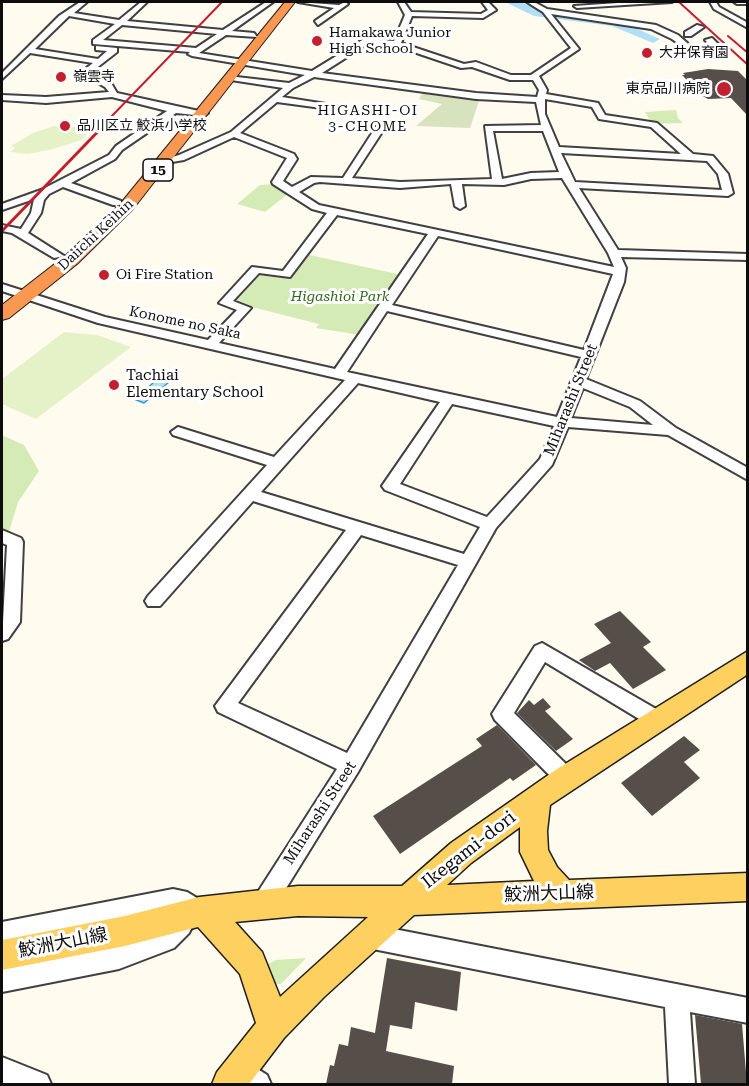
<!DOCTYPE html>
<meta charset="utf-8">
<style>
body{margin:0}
#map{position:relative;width:749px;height:1086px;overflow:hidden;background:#fffbee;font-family:"Roboto Serif",serif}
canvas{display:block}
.frame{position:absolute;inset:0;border:3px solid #0d0d0d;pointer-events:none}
</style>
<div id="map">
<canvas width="749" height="1086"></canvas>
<div class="frame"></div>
</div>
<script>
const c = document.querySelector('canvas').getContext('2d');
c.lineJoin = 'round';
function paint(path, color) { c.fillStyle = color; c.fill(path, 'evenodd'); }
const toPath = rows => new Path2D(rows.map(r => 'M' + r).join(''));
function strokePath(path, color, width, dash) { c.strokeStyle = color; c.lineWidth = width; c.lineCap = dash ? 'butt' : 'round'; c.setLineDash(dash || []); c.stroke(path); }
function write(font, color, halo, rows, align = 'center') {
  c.font = font + ' "Roboto Serif","Noto Sans JP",serif'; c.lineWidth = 6; c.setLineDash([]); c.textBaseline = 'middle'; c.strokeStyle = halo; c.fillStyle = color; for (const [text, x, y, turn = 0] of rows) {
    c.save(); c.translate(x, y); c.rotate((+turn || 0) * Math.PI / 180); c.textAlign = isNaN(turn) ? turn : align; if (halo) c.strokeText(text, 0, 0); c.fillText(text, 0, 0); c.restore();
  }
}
const green = toPath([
 [676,110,678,118,683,123,652,124,645,112],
 [275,184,289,193,265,212,237,204,260,185],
 [305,254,402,275,360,335,316,328,319,324,232,302,259,271,288,278],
 [2,435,24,445,39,471,18,502,9,532,2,530],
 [306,958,281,984,275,984,264,966,276,960]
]);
const cemetery = toPath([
 [424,91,480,98,470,128,416,126,442,104,419,99]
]);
const pitch = toPath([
 [54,126,93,128,81,140,53,149,28,154,10,152,15,148,11,146,33,133],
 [64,332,97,335,131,347,36,419,2,404,2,379]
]);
const water = toPath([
 [165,373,175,377,144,403,134,399,165,373]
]);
const river = toPath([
 [505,2,520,2,537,9,615,19,660,39,653,43,612,26,534,16,505,2]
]);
const building = toPath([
 [708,69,738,71,747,80,747,115,731,98,708,99,701,95,682,75,685,75,683,73],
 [620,611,651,642,643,647,666,670,633,689,610,663,595,671,579,660,611,643,594,624],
 [543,698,551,707,545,711,573,739,556,751,517,713,529,700,534,705],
 [497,725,536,765,513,781,510,778,400,854,373,816,482,746,476,739],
 [684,736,700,750,684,762,700,778,652,816,621,783],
 [387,958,461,972,457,1011,415,1002,412,1029,390,1025,386,1051,454,1066,452,1084,326,1084,330,1065,334,1066,339,1044,348,1046,351,1027,375,1033],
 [695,1015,742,1024,747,1084,701,1084]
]);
const minor = toPath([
 [80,2,87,2,74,13,119,20,141,2,147,2,127,21,223,30,266,2,273,2,232,31,254,33,257,37,226,35,199,53,312,71,364,39,394,41,405,15,398,2,404,2,411,12,481,14,488,10,482,2,488,2,496,10,483,18,412,16,401,43,464,64,476,62,511,75,531,75,571,48,543,12,527,2,534,2,547,9,656,25,678,35,694,49,714,49,705,40,712,38,725,51,692,53,672,39,651,29,551,14,579,49,539,76,547,90,546,94,598,103,605,115,657,123,693,154,713,156,728,174,733,193,728,196,579,188,618,250,748,254,748,260,621,257,626,268,624,282,586,379,640,401,676,428,748,468,748,480,668,435,568,427,552,465,496,528,358,772,272,911,264,914,256,911,253,903,256,895,337,769,218,712,215,706,346,530,253,501,160,606,148,606,145,601,148,596,267,465,173,435,171,432,178,427,274,457,345,380,98,323,2,291,2,284,105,317,208,340,237,310,219,303,252,267,283,271,327,213,312,209,273,184,272,182,287,158,234,137,184,160,166,163,161,160,179,155,231,132,283,88,231,80,228,76,289,83,305,75,192,56,188,54,190,52,93,44,93,40,115,24,69,16,35,49,98,59,107,51,96,50,96,46,117,48,117,52,90,73,111,83,117,93,208,113,204,116,176,113,122,150,115,159,71,183,121,201,121,205,113,205,63,187,49,194,44,200,41,213,28,233,64,256,54,258,12,233,2,231,2,225,21,229,31,213,34,199,2,210,2,204,41,190,109,155,116,146,167,111,112,97,46,103,2,100,2,95,46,97,109,92,105,87,80,73,93,63,30,53,2,79,2,73,59,16,80,2],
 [122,25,217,34,196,48,103,40,122,25],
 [369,43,396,46,461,68,472,67,510,80,533,80,539,90,537,97,476,93,322,73,369,43],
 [314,77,476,99,536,102,541,125,485,126,492,179,400,182,352,178,384,129,379,126,376,127,343,178,311,177,292,187,283,181,297,159,294,154,240,133,277,102,329,109,330,107,326,104,282,97,293,88,314,77],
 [545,99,592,107,599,119,651,127,681,154,559,147,545,114,545,99],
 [493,131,543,131,559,172,531,173,502,179,493,131],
 [561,153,707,161,718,174,722,190,575,182,561,153],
 [562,178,608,253,614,267,319,205,299,192,314,183,320,182,400,188,451,184,455,206,460,209,465,206,462,184,504,185,531,179,562,178],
 [337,215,428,234,335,369,219,343,251,308,233,301,259,273,290,277,337,215],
 [438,236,613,274,584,350,392,305,438,236],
 [387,311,581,357,557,417,347,372,387,311],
 [358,383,440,402,382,486,385,490,480,527,464,554,261,492,358,383],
 [583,388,630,407,653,425,571,418,583,388],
 [452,404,554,426,540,459,487,517,400,484,452,404],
 [361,535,458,565,347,753,238,703,361,535],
 [298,2,339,5,345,2,348,4,318,25,315,21,334,8,298,2],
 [633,2,672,2,577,8,574,6,633,2],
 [710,2,716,2,719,7,748,23,748,28,714,9,710,2],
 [734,2,748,2,748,4,737,4,734,2],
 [697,25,704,27,691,36,685,36,685,32,697,25],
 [2,530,21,538,23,542,20,622,8,639,2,641,7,545,2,543,2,530],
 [542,643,663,713,666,719,663,725,656,728,649,725,545,662,514,713,573,771,576,778,573,785,566,788,559,785,495,720,492,714,535,646,542,643],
 [173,889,187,892,207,904,211,912,207,920,199,924,191,920,193,925,189,933,174,948,119,969,2,992,2,968,119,945,158,931,173,917,180,914,173,911,2,946,2,922,173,889],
 [368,924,748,998,748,1023,690,1012,695,1084,669,1084,665,1007,368,948,360,944,356,936,360,928,368,924],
 [2,1057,47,1075,51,1084,2,1083,2,1057],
 [239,1057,267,1075,271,1084,237,1084,230,1079,226,1070,230,1061,239,1057]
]);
const major = toPath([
 [748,651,748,674,550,805,547,831,548,850,557,867,569,880,748,873,748,901,414,915,324,997,284,1038,249,1084,212,1084,217,1072,256,1023,240,974,198,927,125,946,2,970,2,940,125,916,199,897,298,886,402,886,451,843,557,769,748,651],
 [520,827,520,852,534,881,447,885,471,863,520,827],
 [298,916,368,917,280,997,262,952,235,922,298,916]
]);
const highway = toPath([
 [285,2,295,2,133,209,77,264,9,318,2,320,2,305,65,256,121,203,285,2]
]);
const railFar1 = toPath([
 [679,2,748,65],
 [728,36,748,53],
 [109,119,222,2]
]);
const rail = toPath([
 [2,231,111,118]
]);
const markers = [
 [317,41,6,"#c3202f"],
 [647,53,6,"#c3202f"],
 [61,77,6,"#c3202f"],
 [724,89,8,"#c3202f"],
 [65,126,6,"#c3202f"],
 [104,275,6,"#c3202f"],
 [114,385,6,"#c3202f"]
];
const farPoinames = [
 ["Hamakawa Junior",329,33],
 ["High School",329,49],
 ["大井保育園",659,53],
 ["嶺雲寺",73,77],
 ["東京品川病院",710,89,"right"],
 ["品川区立 鮫浜小学校",77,126],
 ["Oi Fire Station",116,275]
];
const farNeighbourhoodnames = [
 ["HIGASHI-OI",368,111],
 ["3-CHOME",368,127]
];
const shields = [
 [158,170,30]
];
const shieldNames = [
 ["15",158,170]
];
const farStreetnames = [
 ["Daiichi Keihin",96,235,-43],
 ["Konome no Saka",185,323,12]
];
const farParknames = [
 ["Higashioi Park",340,297]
];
const poiNames = [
 ["Tachiai",126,376],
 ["Elementary School",126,393]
];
const streetNames = [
 ["Miharashi Street",571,400,-68],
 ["Miharashi Street",320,813,-57]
];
const nearStreetnames = [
 ["Ikegami-dori",469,850,-38],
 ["鮫洲大山線",549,894,-2],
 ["鮫洲大山線",63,943,-11]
];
paint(green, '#d4ebb6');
paint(cemetery, '#d8e2be');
paint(pitch, '#e5f2c8');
paint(water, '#b0e0f8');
strokePath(water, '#349ad2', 1.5);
paint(river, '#b0e0f8');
paint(building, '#564e49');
strokePath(minor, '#404040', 4);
strokePath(major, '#1e1e1e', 3);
strokePath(highway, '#1e1e1e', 2);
paint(minor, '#fff');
paint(major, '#fed05f');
paint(highway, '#fa9751');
strokePath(railFar1, '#c3202f', 2);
strokePath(rail, '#c3202f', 3);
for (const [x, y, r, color] of markers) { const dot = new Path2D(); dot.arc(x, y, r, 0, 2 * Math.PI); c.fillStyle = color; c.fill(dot); strokePath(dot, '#fff', 2); }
write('14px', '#0d0d0d', '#fff', farPoinames, 'left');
c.letterSpacing = '1.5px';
write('14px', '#0d0d0d', '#fff', farNeighbourhoodnames);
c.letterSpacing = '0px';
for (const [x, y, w] of shields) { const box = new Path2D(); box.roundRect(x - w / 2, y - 11, w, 22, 4.5); c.fillStyle = '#fff'; c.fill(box); strokePath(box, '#0d0d0d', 1.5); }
write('bold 14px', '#0d0d0d', null, shieldNames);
write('14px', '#0d0d0d', '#fff', farStreetnames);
write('italic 14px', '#2e681b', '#fff', farParknames);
write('15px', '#0d0d0d', '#fff', poiNames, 'left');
write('15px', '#0d0d0d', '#fff', streetNames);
write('18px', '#0d0d0d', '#fff', nearStreetnames);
</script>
